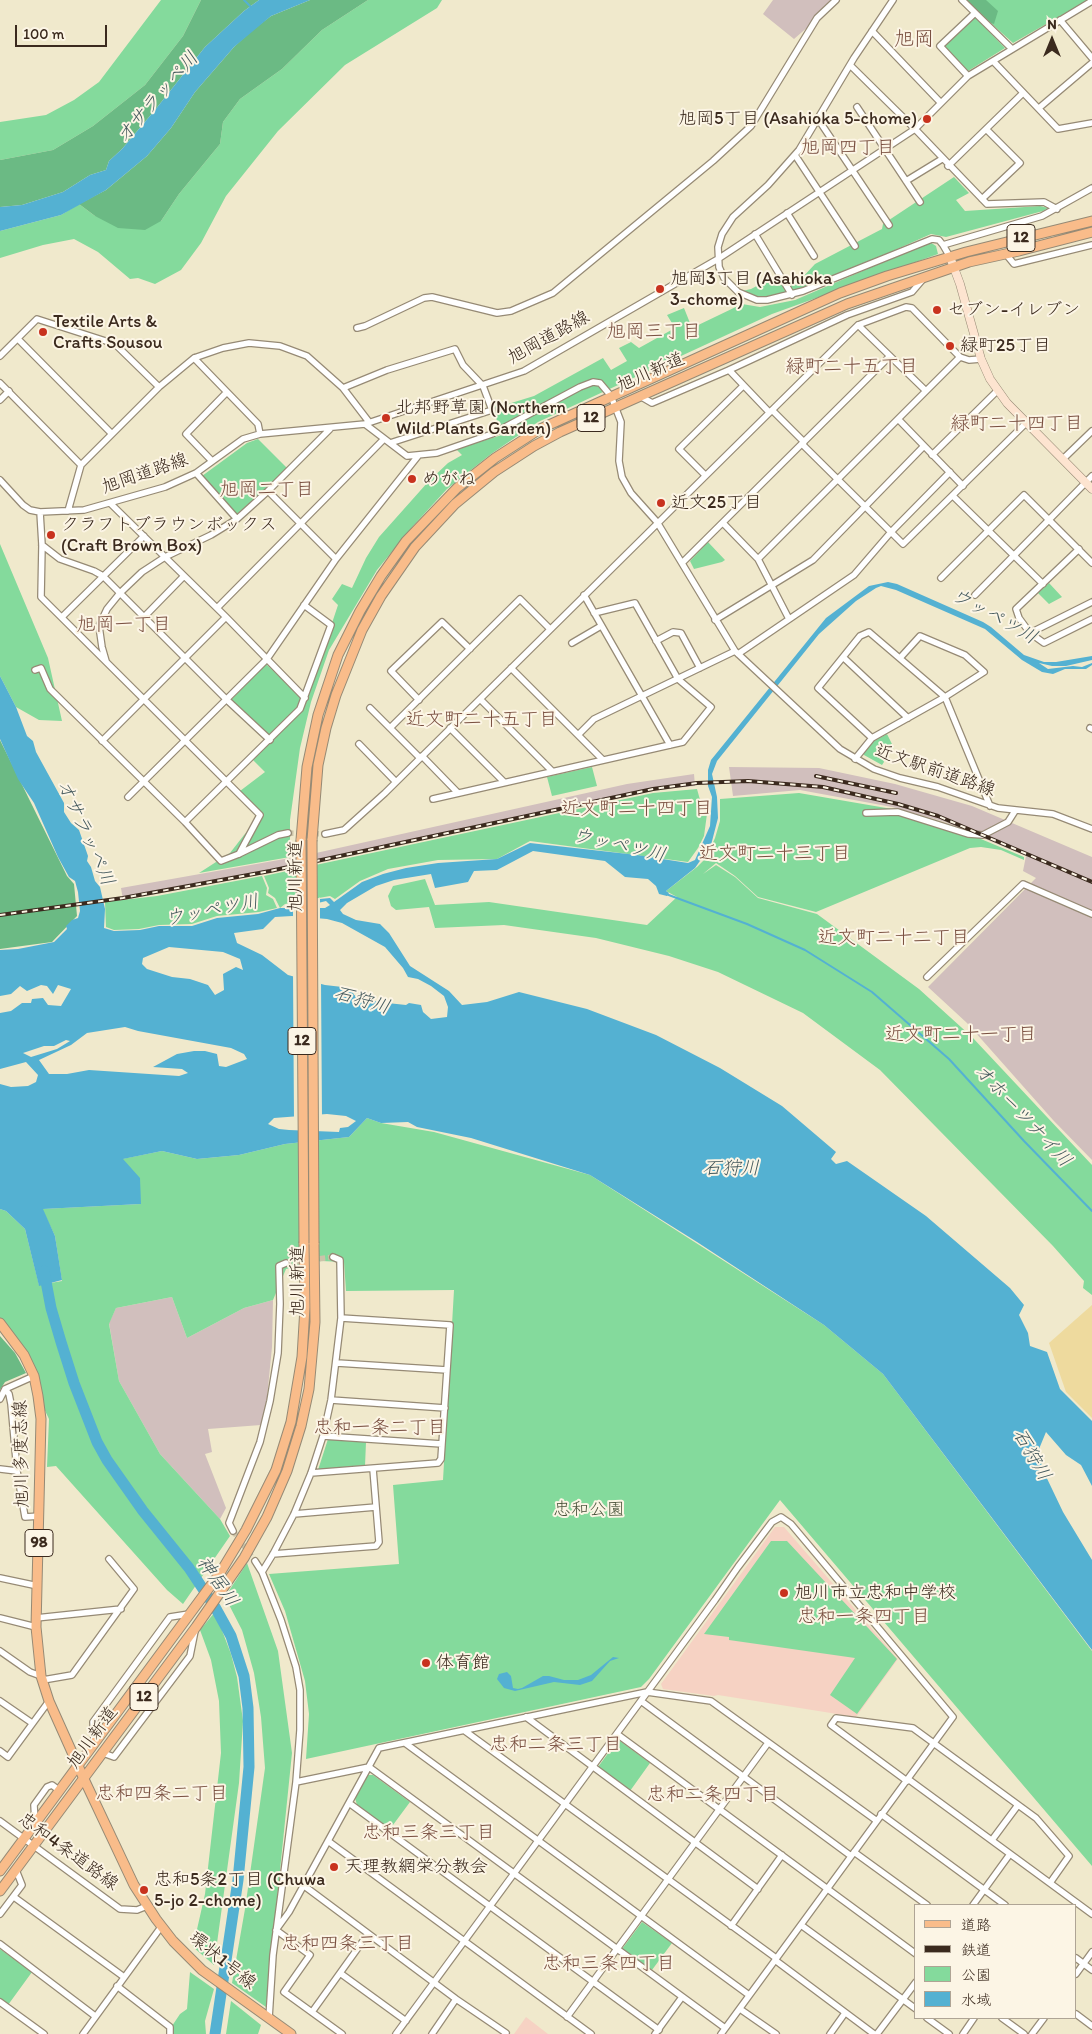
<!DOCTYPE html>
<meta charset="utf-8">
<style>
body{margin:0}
#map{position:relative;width:1092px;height:2034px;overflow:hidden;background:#f0e9cc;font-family:Itim,"Klee One",sans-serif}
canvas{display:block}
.legend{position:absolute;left:914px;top:1904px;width:162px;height:115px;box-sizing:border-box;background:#fcf5e5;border:1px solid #afa495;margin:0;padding:6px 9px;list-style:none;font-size:15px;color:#3b2a1e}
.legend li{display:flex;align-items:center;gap:10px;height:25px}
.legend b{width:25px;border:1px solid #afa495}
.north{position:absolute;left:1027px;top:15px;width:50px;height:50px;-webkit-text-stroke:4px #fcf5e5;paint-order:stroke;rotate:0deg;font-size:14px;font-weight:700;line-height:20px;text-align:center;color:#3b2a1e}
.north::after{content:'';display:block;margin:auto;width:18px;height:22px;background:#3b2a1e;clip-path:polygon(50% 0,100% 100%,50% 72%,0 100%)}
.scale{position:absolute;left:15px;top:25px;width:92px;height:22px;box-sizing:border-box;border:2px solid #3b2a1e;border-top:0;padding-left:6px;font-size:15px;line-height:18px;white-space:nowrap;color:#3b2a1e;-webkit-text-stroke:4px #fcf5e5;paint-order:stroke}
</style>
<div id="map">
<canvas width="1092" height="2034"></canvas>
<ul class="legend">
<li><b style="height:6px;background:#f9bc8a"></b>道路</li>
<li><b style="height:6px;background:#3b2a1e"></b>鉄道</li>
<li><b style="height:14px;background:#84da9c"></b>公園</li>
<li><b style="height:14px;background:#54b1d2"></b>水域</li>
</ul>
<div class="north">N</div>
<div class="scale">100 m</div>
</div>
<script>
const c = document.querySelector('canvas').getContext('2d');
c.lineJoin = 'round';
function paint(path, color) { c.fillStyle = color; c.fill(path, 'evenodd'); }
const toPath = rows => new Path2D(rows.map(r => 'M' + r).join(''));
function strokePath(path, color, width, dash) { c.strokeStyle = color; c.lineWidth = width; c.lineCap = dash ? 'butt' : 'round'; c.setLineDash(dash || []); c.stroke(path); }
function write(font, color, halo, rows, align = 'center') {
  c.font = font + ' Itim,"Klee One",sans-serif'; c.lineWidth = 4; c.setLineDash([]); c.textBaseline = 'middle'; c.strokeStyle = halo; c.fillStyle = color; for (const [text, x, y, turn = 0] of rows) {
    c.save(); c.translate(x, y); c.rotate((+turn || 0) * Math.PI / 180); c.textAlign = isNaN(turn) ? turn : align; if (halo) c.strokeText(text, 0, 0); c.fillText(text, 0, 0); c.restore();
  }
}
const built = toPath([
 [775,1527,784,1527,898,1659,856,1717,718,1695,714,1696,663,1689,661,1684],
 [526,2017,548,2034,514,2034]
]);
const industrial = toPath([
 [773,0,839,0,794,39,763,14],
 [729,767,819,768,895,784,972,806,1092,857,1092,1160,1053,1120,967,1023,928,987,1036,878,1023,871,1026,856,945,822,892,807,800,790,733,796],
 [694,774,695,786,662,789,281,869,123,900,121,888,307,855,627,784],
 [172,1297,187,1338,244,1308,273,1300,272,1347,266,1408,261,1425,208,1429,212,1452,205,1454,226,1508,220,1519,160,1454,119,1381,109,1323,116,1308]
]);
const green = toPath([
 [161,0,201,0,183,36,145,85,93,126,53,150,0,160,0,122,46,115,74,100,99,82],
 [368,0,442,0,437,8,345,65,278,131,226,196,201,243,181,270,155,284,138,278,130,279,98,252,74,239,43,245,0,258,0,231,61,215,79,204,95,216,161,221,179,194,220,144,223,122,240,99,282,69,322,30],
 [965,0,1088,0,1013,43],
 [975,17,1005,48,968,71,943,47],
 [954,177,969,193,956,200,965,211,1040,206,1048,208,1043,211,946,237,931,234,803,291,767,300,738,292,751,289,778,275,784,284,801,279,815,264,882,229,883,224],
 [930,242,936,246,938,254,772,314,538,422,491,454,447,489,413,526,377,570,329,650,311,702,300,748,290,820,290,857,199,873,230,853,244,835,263,816,240,791,265,772,253,760,273,740,231,700,266,664,306,701,338,605,332,599,342,584,352,588,366,558,379,537,428,482,448,463,462,455,456,449,502,435,492,406,508,404,534,396,603,358,611,370,627,361,619,348,631,342,639,348,675,328,667,315,684,308,692,328,742,304,760,307,795,300],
 [258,439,287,468,260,494,237,514,202,476,247,443],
 [708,542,725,560,722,562,694,569,690,561],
 [0,544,48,658,62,721,39,720,16,707,0,676],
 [1049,583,1062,597,1049,604,1038,593],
 [887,734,894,748,881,754,884,762,882,765,864,755,863,753,874,741],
 [592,767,597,786,552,796,547,777],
 [697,789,702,807,707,814,704,836,698,848,688,862,530,841,497,859,438,860,388,869,360,881,335,899,330,896,285,904,280,908,275,898,268,893,269,888,264,876,653,793],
 [799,793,892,809,945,824,1024,857,1024,860,1001,850,981,847,970,848,816,912,758,897,735,876,716,863,703,874,716,865,735,877,758,898,817,914,919,989,972,1037,1092,1165,1092,1295,1083,1288,1084,1281,1053,1246,880,1070,803,1013,718,972,669,956,596,938,504,925,435,928,429,907,396,910,391,906,388,896,393,886,425,879,435,905,489,902,647,925,677,897,666,891,697,867,706,858,715,838,720,821,720,799],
 [262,876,267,888,266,895,273,899,277,908,259,912,217,916,192,924,159,925,139,929,114,930,106,927,105,902,157,896],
 [367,1118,381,1123,434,1132,590,1175,824,1325,883,1374,1092,1651,1092,1866,780,1500,649,1679,641,1687,306,1759,309,1714,305,1681,285,1611,269,1574,399,1564,393,1485,443,1480,454,1290,346,1291,344,1262,321,1261,286,1269,273,1300,244,1308,187,1338,172,1297,116,1308,109,1324,119,1381,160,1454,220,1519,230,1536,183,1604,167,1590,56,1466,47,1467,49,1419,38,1396,34,1376,0,1323,0,1209,6,1211,25,1229,39,1285,62,1281,55,1236,42,1209,141,1204,122,1159,162,1151,197,1159,239,1155,285,1144,349,1137],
 [328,1439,366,1442,365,1466,318,1470],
 [771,1541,787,1541,897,1659,857,1714,830,1695,855,1658,729,1640,729,1637,704,1634],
 [247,1563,278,1651,292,1753,266,2007,232,1983,245,1909,265,1768,261,1717,254,1673,242,1630,225,1597],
 [215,1612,231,1654,237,1677,243,1721,239,1783,214,1965,193,1947,205,1894,221,1753,219,1701,211,1660,200,1630],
 [617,1741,620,1741,650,1763,630,1791,598,1767],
 [368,1775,373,1775,410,1802,390,1829,357,1805,355,1798],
 [642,1922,672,1943,652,1970,622,1949],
 [0,1949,32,1972,8,2005,0,1999],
 [190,1972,214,1989,205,2021,206,2034,172,2034,172,2026,180,2014,187,2009],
 [231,2001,261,2025,258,2034,226,2034]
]);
const forest = toPath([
 [201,0,259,0,244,11,205,47,155,110,122,149,109,161,106,170,90,175,63,192,22,205,0,207,0,160,53,150,93,126,145,85,183,36],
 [310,0,368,0,322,30,282,69,240,99,223,122,220,144,179,194,161,221,145,230,118,228,95,216,79,204,106,190,147,156,171,128,195,92,234,47,251,31,271,16],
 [967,0,986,0,998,11,994,24,991,23],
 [0,740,67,876,74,884,77,916,52,942,0,949],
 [0,1336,15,1353,26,1373,5,1382,0,1390]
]);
const sand = toPath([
 [1092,1305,1092,1418,1066,1392,1049,1343]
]);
const water = toPath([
 [259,0,310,0,271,16,234,47,195,92,171,128,147,156,106,190,61,215,0,231,0,207,22,205,63,192,90,175,106,170,109,161,122,149,155,110,205,47,244,11],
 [888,582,897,584,983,622,991,627,1024,655,1044,662,1056,662,1092,656,1092,660,1066,666,1052,666,1039,663,1048,669,1073,666,1082,667,1092,663,1092,665,1086,669,1065,669,1053,674,1042,672,1022,660,985,629,896,590,881,586,876,588,856,601,819,634,717,761,712,774,717,797,718,818,711,845,695,868,666,891,669,893,667,896,659,894,656,886,648,879,625,877,605,861,533,851,497,870,474,871,468,882,435,888,431,874,394,880,376,886,347,903,340,910,343,914,356,920,380,924,389,933,410,966,449,991,462,1005,487,1002,519,992,587,1009,656,1035,720,1068,782,1106,836,1152,831,1159,836,1164,847,1161,926,1216,1010,1288,1024,1305,1019,1315,1028,1333,1030,1346,1047,1352,1060,1389,1092,1421,1092,1486,1081,1465,1066,1455,1046,1432,1039,1449,1042,1468,1063,1512,1092,1560,1092,1650,883,1374,824,1325,697,1242,590,1175,471,1138,417,1127,408,1122,381,1123,367,1118,349,1137,285,1144,239,1155,197,1159,162,1151,123,1159,140,1178,141,1204,43,1209,55,1236,62,1280,39,1286,25,1229,6,1211,0,1209,0,1084,11,1087,28,1086,36,1082,38,1075,26,1062,0,1069,0,1013,11,1011,22,1003,31,1003,32,999,43,998,48,1005,61,1006,71,989,58,985,53,994,47,986,41,985,27,991,20,986,11,994,0,996,0,950,18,949,54,942,67,929,66,926,72,920,78,918,80,911,78,892,75,881,69,877,58,857,34,803,18,779,0,739,0,676,16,707,27,736,33,741,36,752,64,803,64,812,71,823,79,830,88,856,87,861,91,867,95,881,100,887,105,909,104,928,114,931,140,930,159,926,192,926,217,918,258,914,280,908,325,908,330,905,326,901,318,903,320,899,330,898,334,902,362,882,383,874,406,868,438,863,497,859,530,843,637,855,688,863,695,860,710,826,712,797,708,786,708,770,711,760,826,618,869,586],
 [292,916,327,919,342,923,385,947,403,968,408,977,418,979,431,986,444,996,448,1007,447,1017,431,1019,423,1012,421,1005,409,1003,406,1005,378,1002,354,995,351,988,325,985,288,975,262,955,237,943,234,933,263,929,275,917],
 [169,947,223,952,240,959,243,970,236,967,223,974,224,990,215,995,208,985,190,979,172,977,147,969,142,964,143,958],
 [125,1027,138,1031,231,1048,244,1054,247,1059,226,1067,219,1066,217,1054,205,1051,194,1051,177,1054,153,1067,182,1069,188,1073,179,1076,89,1070,67,1074,49,1074,39,1060,71,1045,87,1033],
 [66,1040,70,1041,57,1049,31,1057,23,1053,44,1046,54,1046],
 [327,1114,346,1116,356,1121,348,1127,340,1128,339,1132,289,1130,279,1129,268,1124,274,1118],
 [613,1657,619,1658,610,1661,592,1681,580,1685,554,1682,515,1691,504,1688,497,1679,499,1674,507,1672,511,1676,513,1688,518,1689,522,1688,543,1676,549,1676,564,1680,578,1680,591,1675]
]);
const pier = toPath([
 [320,897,320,921,293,919,293,906,317,906,316,903],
 [293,974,321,981,322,1117,294,1119]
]);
const stream = toPath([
 [244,0,251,7],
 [666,894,747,924,805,950,872,992,949,1059,1024,1141,1092,1211]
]);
const river = toPath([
 [44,1271,51,1308,61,1342,74,1383,97,1442,107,1460,143,1511,189,1568,215,1607,231,1636,244,1676,248,1708,249,1767,238,1880,215,2034]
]);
const minorTunnel = toPath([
 [288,833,325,834],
 [286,1263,333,1257],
 [233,1531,255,1561]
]);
const minor = toPath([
 [893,0,854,58,799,150,768,185,733,217,722,234,718,247,719,267,724,278,738,292,757,300,767,300,803,291,932,239,939,240,943,245,950,257],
 [962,0,1012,49],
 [1060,20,1092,58],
 [872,31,940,102],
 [993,61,1058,129,1092,123],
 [850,65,915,129,987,204,1044,202,1057,209],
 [968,76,940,46,975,13],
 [857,107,920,202],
 [1039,108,1092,63],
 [818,119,889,225],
 [795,155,855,246],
 [948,166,1023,93],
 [906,181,942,159],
 [982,199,1020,163,986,129],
 [787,213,814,256],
 [755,234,792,295],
 [943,245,1042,216,1092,188],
 [1005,253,1014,264,1092,245],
 [858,325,926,391],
 [357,328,365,326,424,298,432,297,497,313,511,311,553,293,713,161,751,126,817,18,836,0],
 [18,339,112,434],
 [0,356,37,319,115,344,159,387],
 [194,358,223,348,249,343,280,346,307,356,343,388,369,422],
 [729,370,769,412],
 [0,383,81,465],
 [343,388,387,370,455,349,463,365,483,386,492,410,390,443],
 [640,396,652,403,729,370,847,315,912,292,924,278],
 [0,400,9,391],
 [772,410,804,442],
 [898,419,963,486],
 [365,424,407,456,437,453,492,434,580,387,593,382,600,383,611,396,621,422,619,461,622,477,631,493,657,522,735,651,840,749,874,769,900,778,938,787,998,808,1053,814,1092,829],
 [802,444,903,544,1026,423],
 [932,455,997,391],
 [1063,459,1092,431],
 [212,461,186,434,226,393],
 [196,473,237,519],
 [705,475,679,449,743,386],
 [0,480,23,505,30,510,40,512,84,510,165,487,196,473,243,439,260,434,365,424,524,371,718,259,915,129,968,76,1092,1],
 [268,491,336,559],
 [953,496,1043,584],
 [110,503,226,617,305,698],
 [68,511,81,465,159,387,194,358,258,424,260,434],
 [40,512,42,545,41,597,260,815,239,854],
 [723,523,758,559,789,619],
 [42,545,60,559,94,571,103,576,227,700,270,740],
 [1079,549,1016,609,1019,618,1030,633,1092,602],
 [758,559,960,357],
 [682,563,890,356],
 [941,578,1024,495,1092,563],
 [584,595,670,745],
 [975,595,1092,476],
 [217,608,384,439],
 [62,617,144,536],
 [144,617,184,576],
 [715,620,813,560,924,446],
 [1030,633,1044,643,1092,619],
 [656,641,673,632,681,633,700,668],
 [572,643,601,626],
 [738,654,854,575,891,532,950,472],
 [844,658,908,718],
 [106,661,102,647,99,626,107,609,120,593,142,572,165,557,211,535,237,519,268,491,330,429],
 [511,668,603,760],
 [35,670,41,668,50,689,185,822,221,861,239,854,278,835,288,833],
 [480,699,552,771],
 [419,700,391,671,442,622,470,649],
 [370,708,420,758],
 [390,728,520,599,550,629],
 [450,728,504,782],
 [1090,728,1092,729],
 [579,734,594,719,735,651],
 [872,738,818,688,860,636,869,632,945,697,990,806],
 [102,741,226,617],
 [359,744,396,782],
 [422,756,458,793],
 [855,759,872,738,945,697,984,672,965,655,920,636,900,658],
 [128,797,267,659,336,559,418,456],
 [433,799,683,742,711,707,678,679,635,603,594,613],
 [866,813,898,812,968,834,983,835,1008,822,1015,811],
 [185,822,300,709,331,625,304,605],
 [325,834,344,830,385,793,858,325,906,307,912,308,960,357,969,360,981,359],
 [927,977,1023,884,1092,914],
 [337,1363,447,1370],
 [5,1389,9,1394,11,1404,17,1471,25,1517,40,1516],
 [0,1399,5,1389,34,1376],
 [331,1400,445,1408],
 [323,1436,442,1444],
 [0,1469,17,1471],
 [311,1473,438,1463,441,1459,450,1325,341,1318],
 [294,1514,376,1507],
 [233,1531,229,1523,260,1442,270,1401,278,1353,280,1304,279,1266,286,1263],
 [273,1554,376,1546,379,1542,373,1469],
 [255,1561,262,1572,281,1620,296,1667,300,1690,300,1730,296,1782,273,1955,269,2018],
 [262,1572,273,1554,294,1514,311,1473,323,1436,331,1400,341,1318,340,1260,333,1257],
 [0,1578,38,1586],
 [0,1618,36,1627],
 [36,1618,121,1609],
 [0,1651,30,1672,41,1676],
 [43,1680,72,1675,134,1589,109,1559],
 [0,1701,32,1723],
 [641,1701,851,1856],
 [526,1717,758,1889],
 [465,1731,776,1958],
 [617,1734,916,1954],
 [94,1742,93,1722,170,1617,189,1614],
 [405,1743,749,1995],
 [0,1751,8,1757,49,1701],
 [103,1753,114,1757,190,1656,195,1631],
 [908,1779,1092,1914],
 [907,1781,831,1725,836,1718,913,1728,1036,1818,1069,1856,1050,1883],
 [296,1782,369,1767,725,2028],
 [349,1803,659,2030],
 [881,1814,1005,1905],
 [0,1821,120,1909,137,1910,147,1906],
 [35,1822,34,1805,47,1787,52,1785,60,1791],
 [992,1840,1018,1805],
 [328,1841,591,2034],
 [854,1852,927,1905],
 [303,1885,456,1999,506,2033,505,2034],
 [14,1897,124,1977],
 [973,1905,1010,1854],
 [0,1914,22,1885,16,1870],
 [801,1925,916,2009],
 [731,1926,782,1855],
 [0,1944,95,2016],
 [1076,1958,1092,1970],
 [775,1960,874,2034],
 [340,1973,406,2021],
 [1076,1974,1092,1952],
 [117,1986,170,2027,170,2034],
 [0,2002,44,2034],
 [740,2009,776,2034],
 [312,2012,368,1934],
 [1076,2014,1092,2026],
 [567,2017,768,1743],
 [927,2018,949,2034],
 [1002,2018,1024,2034],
 [83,2034,161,1927],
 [342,2034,284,1992,310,1955,276,1930,289,1912,379,1748,647,1692,711,1701,877,1821],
 [396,2034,715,1600,738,1567,772,1522,781,1517,791,1524,953,1717,721,2034],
 [432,2034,456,1999],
 [655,2034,682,1997],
 [830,2034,845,2013],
 [877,2034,916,1982],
 [963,2034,974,2018],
 [1032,2034,1044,2018]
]);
const secondary = toPath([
 [950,257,960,284,981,359,990,379,1007,403,1092,489]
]);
const primary = toPath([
 [0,1323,24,1355,34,1376,38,1396,41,1419,36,1627,41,1676,49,1701,84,1779,134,1885,156,1919,173,1941,202,1970,291,2034]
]);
const trunk = toPath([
 [301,840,307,767,318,715,338,655,360,611,381,576,406,541,457,488,495,458,540,429,840,293,887,276,966,252,1092,221],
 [312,840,318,765,326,728,336,695,362,630,381,596,415,547,455,504,494,472,534,446,560,432,847,304,969,262,1019,251,1092,232],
 [0,1871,220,1573,246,1530,276,1470,291,1422,302,1357,305,1307,304,1243],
 [0,1891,196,1627,244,1558,267,1517,287,1471,301,1426,309,1389,315,1322,314,1243]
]);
const rail = toPath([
 [816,776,896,793],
 [0,915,123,898,270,871,653,789,697,783,748,781,823,787,898,804,938,816,1092,882]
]);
const trunkBridge = toPath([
 [301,840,304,1243],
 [312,840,314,1243]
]);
const markers = [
 [927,119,5,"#c8321e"],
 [660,289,5,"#c8321e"],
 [937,310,5,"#c8321e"],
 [43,332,5,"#c8321e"],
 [950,346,5,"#c8321e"],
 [386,418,5,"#c8321e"],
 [412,479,5,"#c8321e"],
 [661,503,5,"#c8321e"],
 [51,535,5,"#c8321e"],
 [784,1593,5,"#c8321e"],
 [426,1663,5,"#c8321e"],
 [334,1867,5,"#c8321e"],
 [144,1890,5,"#c8321e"]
];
const shields = [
 [1021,238,28],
 [591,418,28],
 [302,1041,28],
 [39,1543,28],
 [144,1697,28]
];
const shieldNames = [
 ["12",1021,238],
 ["12",591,418],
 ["12",302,1041],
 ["98",39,1543],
 ["12",144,1697]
];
const poiNames = [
 ["旭岡5丁目 (Asahioka 5-chome)",917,119,"right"],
 ["旭岡3丁目 (Asahioka",670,279],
 ["3-chome)",670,300],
 ["セブン-イレブン",947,310],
 ["Textile Arts &",53,322],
 ["Crafts Sousou",53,343],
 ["緑町25丁目",960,346],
 ["北邦野草園 (Northern",396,408],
 ["Wild Plants Garden)",396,429],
 ["めがね",422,479],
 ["近文25丁目",671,503],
 ["クラフトブラウンボックス",61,525],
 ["(Craft Brown Box)",61,546],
 ["旭川市立忠和中学校",794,1593],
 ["体育館",436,1663],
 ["天理教網栄分教会",344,1867],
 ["忠和5条2丁目 (Chuwa",154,1880],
 ["5-jo 2-chome)",154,1901]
];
const streetNames = [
 ["旭岡道路線",549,338,-29],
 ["旭川新道",651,373,-24],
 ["旭岡道路線",145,474,-19],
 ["近文駅前道路線",935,771,19],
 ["旭川新道",296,876,-90],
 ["旭川新道",298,1281,-90],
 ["旭川多度志線",22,1454,-91],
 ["旭川新道",93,1738,-54],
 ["忠和4条道路線",68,1852,36],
 ["環状1号線",222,1961,39]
];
const parkNames = [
 ["忠和公園",589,1510]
];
const waterNames = [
 ["オサラッペ川",158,98,-49],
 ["ウッペツ川",994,617,29],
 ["オサラッペ川",85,833,66],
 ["ウッペツ川",619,846,13],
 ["ウッペツ川",212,911,-11],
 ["石狩川",362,1001,16],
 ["オホーツナイ川",1022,1116,47],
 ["石狩川",731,1169],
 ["石狩川",1031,1455,60],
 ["神居川",217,1582,55]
];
const neighbourhoodNames = [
 ["旭岡四丁目",848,148],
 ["旭岡三丁目",654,332],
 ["緑町二十五丁目",852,367],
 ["緑町二十四丁目",1017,424],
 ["旭岡二丁目",267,490],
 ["旭岡一丁目",124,625],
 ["近文町二十五丁目",482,720],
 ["近文町二十四丁目",637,809],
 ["近文町二十三丁目",775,854],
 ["近文町二十二丁目",894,938],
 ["近文町二十一丁目",961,1035],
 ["忠和一条二丁目",380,1428],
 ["忠和一条四丁目",864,1617],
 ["忠和二条三丁目",556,1745],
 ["忠和四条二丁目",162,1794],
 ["忠和二条四丁目",713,1795],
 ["忠和三条三丁目",429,1833],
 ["忠和四条三丁目",348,1944],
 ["忠和三条四丁目",609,1964]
];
const quarterNames = [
 ["旭岡",914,40]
];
paint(built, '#f6d2c3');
paint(industrial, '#d1bfbd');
paint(green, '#84da9c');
paint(forest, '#6bba84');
paint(sand, '#eeda9e');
paint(water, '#54b1d2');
paint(pier, '#f0e9cc');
strokePath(stream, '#54b1d2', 2);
strokePath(river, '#54b1d2', 11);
strokePath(minorTunnel, '#ccc3a9', 5.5, [5.5, 3]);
strokePath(minor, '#968a75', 8);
strokePath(secondary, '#968a75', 9);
strokePath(primary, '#968a75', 11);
strokePath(trunk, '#968a75', 11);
strokePath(minor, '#fff', 5.5);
strokePath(secondary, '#fde4d0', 8);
strokePath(primary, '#f9bc8a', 9);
strokePath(trunk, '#f9bc8a', 9);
strokePath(rail, '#3b2a1e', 4);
strokePath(rail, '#fcf5e5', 2, [5.5]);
strokePath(trunkBridge, '#968a75', 11, []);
strokePath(trunkBridge, '#f9bc8a', 9);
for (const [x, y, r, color] of markers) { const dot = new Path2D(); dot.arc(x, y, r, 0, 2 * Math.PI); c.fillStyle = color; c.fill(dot); strokePath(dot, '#fcf5e5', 2); }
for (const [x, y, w] of shields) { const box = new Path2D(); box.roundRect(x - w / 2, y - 13.5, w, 27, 4); c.fillStyle = '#fcf5e5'; c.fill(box); strokePath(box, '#3b2a1e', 1); }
write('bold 16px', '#3b2a1e', null, shieldNames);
write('18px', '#3b2a1e', '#fcf5e5', poiNames, 'left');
write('18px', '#3b2a1e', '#fcf5e5', streetNames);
write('18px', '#4d563e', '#fcf5e5', parkNames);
write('italic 19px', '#44595d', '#fcf5e5', waterNames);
write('19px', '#7a5041', '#fcf5e5', neighbourhoodNames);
write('20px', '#7a5041', '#fcf5e5', quarterNames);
</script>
